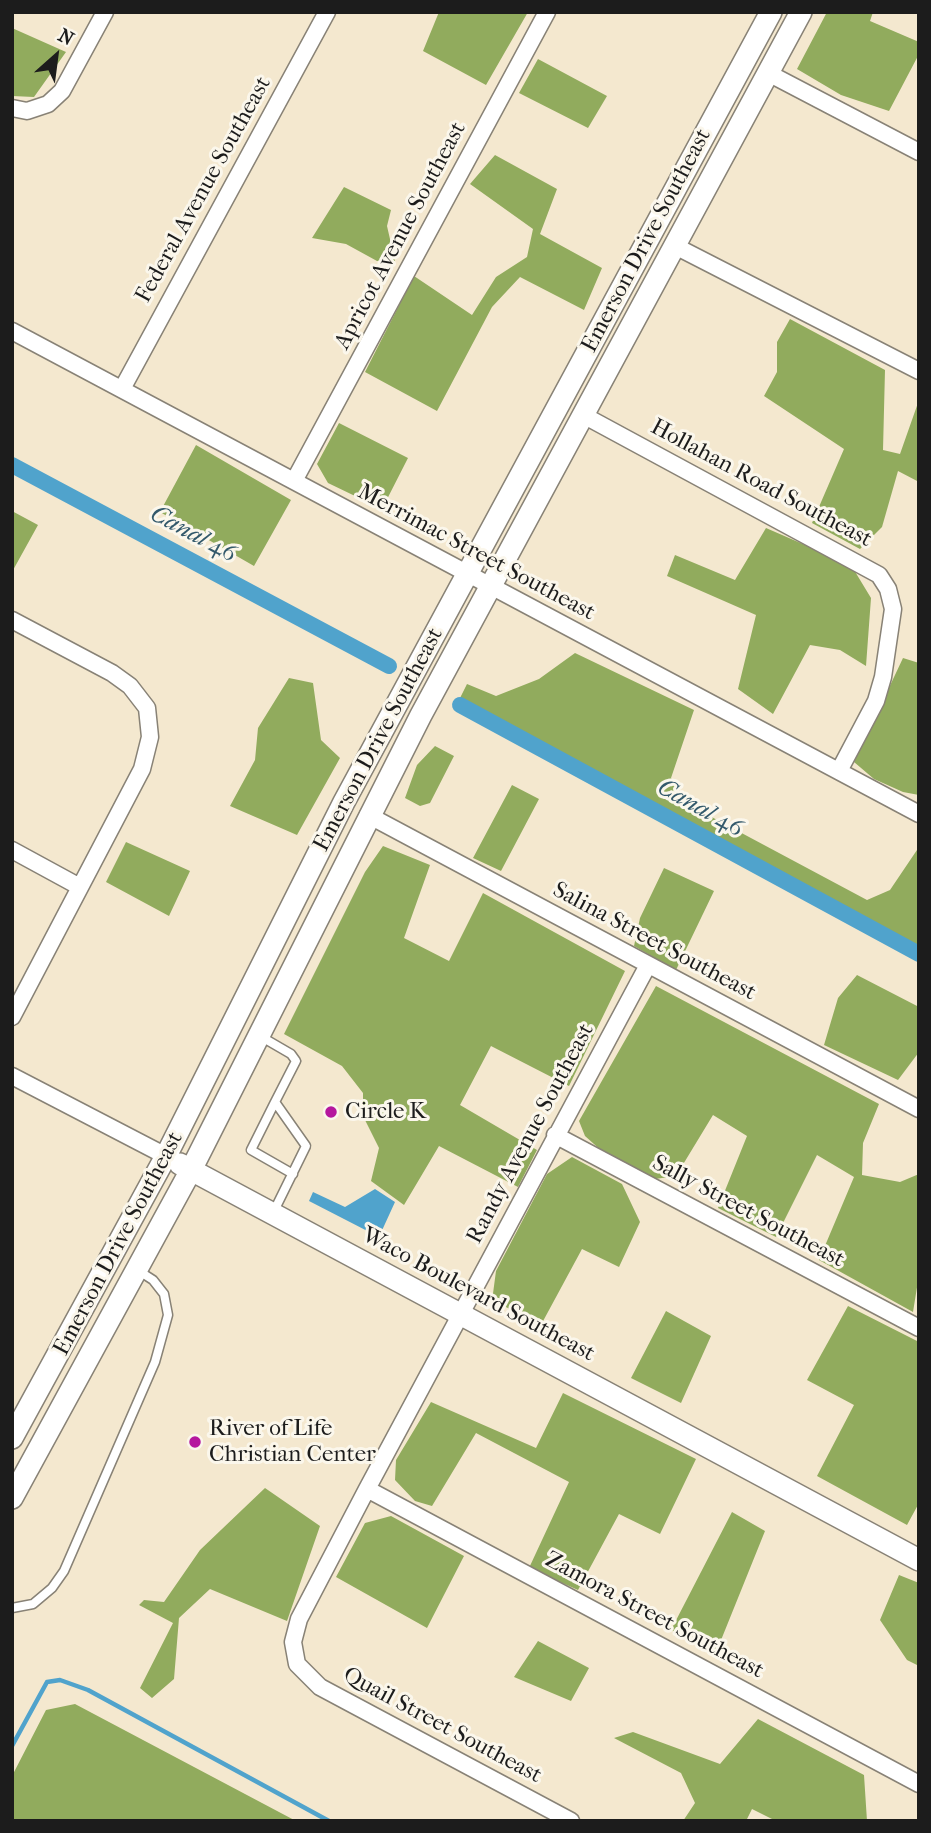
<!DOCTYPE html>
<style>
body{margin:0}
#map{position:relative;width:931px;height:1833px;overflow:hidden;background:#f4e8cf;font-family:"IM FELL French Canon",serif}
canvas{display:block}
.frame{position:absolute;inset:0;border:14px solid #1c1c1c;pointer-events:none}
.north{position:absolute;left:21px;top:21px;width:70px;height:70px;-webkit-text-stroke:5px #fbf7ec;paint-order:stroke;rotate:28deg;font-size:19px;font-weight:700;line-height:28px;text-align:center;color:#1c1c1c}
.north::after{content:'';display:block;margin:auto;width:24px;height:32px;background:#1c1c1c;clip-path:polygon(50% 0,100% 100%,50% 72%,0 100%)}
</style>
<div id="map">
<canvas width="931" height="1833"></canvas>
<div class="frame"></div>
<div class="north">N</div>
</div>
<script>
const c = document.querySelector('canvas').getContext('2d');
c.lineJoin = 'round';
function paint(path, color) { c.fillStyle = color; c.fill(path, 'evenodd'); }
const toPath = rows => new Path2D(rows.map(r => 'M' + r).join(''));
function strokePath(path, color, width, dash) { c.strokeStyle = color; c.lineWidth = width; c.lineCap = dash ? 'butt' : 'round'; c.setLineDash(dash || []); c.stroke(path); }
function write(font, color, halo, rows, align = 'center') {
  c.font = font + ' "IM FELL French Canon",serif'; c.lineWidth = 6; c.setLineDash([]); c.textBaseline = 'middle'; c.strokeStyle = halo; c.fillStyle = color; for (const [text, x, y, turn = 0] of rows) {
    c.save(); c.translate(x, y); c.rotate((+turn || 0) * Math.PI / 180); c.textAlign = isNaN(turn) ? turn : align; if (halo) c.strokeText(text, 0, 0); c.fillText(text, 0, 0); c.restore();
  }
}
const forest = toPath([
 [439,12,528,12,486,85,423,51],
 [827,12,873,12,870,21,919,42,919,54,889,111,841,95,797,69],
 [12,28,66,52,34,97,12,96],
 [538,59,607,96,588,128,519,93],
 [495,155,557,189,540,234,602,268,584,310,520,277,492,307,437,411,365,372,414,276,472,315,496,277,527,257,533,229,470,184],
 [344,187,391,210,387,226,395,261,377,261,346,244,312,238],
 [790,319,885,370,883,450,900,454,919,400,919,482,898,471,882,527,860,549,812,523,844,449,764,396,777,372,777,342],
 [339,423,408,458,382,509,328,483,317,464],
 [196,445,291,500,254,566,160,512],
 [12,511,38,525,12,572],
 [766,528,851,565,871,598,866,666,840,650,810,645,773,714,738,689,756,615,667,576,675,555,735,580],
 [575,653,694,710,671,778,691,806,867,900,890,890,919,847,919,948,460,698,467,684,496,696,539,679],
 [903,658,919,663,919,795,903,792,874,779,854,762],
 [289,678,313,683,321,740,340,758,297,835,230,806,255,760,258,728],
 [435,746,454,756,430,803,420,806,405,798,417,765],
 [512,785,539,799,501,871,473,858],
 [126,842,190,871,169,916,106,882],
 [383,846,430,865,404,938,449,961,483,893,625,971,569,1086,491,1046,460,1105,537,1150,518,1187,439,1146,404,1205,371,1181,379,1148,363,1116,363,1093,342,1066,284,1034,365,872],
 [664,868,714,891,676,970,634,946,640,918],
 [857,975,919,1007,919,1052,898,1080,824,1045,838,998],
 [656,986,879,1104,863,1143,862,1175,900,1182,919,1174,919,1275,913,1312,819,1260,854,1177,817,1155,776,1237,718,1208,747,1136,713,1115,676,1176,655,1179,604,1153,585,1136,579,1121],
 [572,1157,622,1184,640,1222,619,1267,582,1249,542,1323,492,1301,496,1271,547,1174],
 [848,1306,919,1342,919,1503,907,1525,817,1476,854,1405,807,1380],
 [666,1311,711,1336,681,1403,631,1378],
 [563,1393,696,1459,660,1534,619,1514,578,1590,529,1568,569,1482,476,1433,432,1506,415,1501,395,1480,396,1460,431,1402,536,1448],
 [265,1488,320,1526,287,1621,210,1589,179,1618,174,1679,152,1698,140,1688,173,1623,139,1605,144,1600,164,1602,200,1550],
 [732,1512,765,1531,715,1655,671,1630],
 [391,1516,464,1556,427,1628,336,1577,365,1523],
 [899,1575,919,1583,919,1666,907,1660,880,1620],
 [538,1641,589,1668,571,1701,514,1677],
 [75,1704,296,1821,12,1821,12,1776,46,1710],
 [758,1719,864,1775,867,1821,776,1821,752,1809,746,1821,683,1821,695,1803,681,1773,614,1738,633,1732,720,1764]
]);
const water = toPath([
 [375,1189,395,1202,379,1237,309,1201,313,1192,345,1207]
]);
const stream = toPath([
 [12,1746,47,1682,60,1680,88,1690,329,1821]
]);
const canal = toPath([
 [12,465,389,666],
 [460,705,919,954]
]);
const service = toPath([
 [260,1036,291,1054,296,1061,275,1102,306,1146,274,1211],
 [275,1102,251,1150,293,1174],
 [12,1608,33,1604,52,1588,64,1571,155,1362,168,1315,164,1294,153,1280,139,1271]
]);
const minor = toPath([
 [768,73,919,152],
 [12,108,27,111,48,104,62,91,105,12],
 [675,246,919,371],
 [12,331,919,814],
 [122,389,327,12],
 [583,415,879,575,888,589,893,609,883,677,876,701,839,771],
 [294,481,547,12],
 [12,620,112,673,130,686,147,708,150,737,142,769,12,1017],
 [368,815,919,1109],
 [12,850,80,887],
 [12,1076,166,1156],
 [555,1135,919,1328],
 [367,1489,919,1784],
 [571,1821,320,1687,297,1664,293,1642,299,1619,367,1489,648,965]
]);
const tertiary = toPath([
 [180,1164,919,1560],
 [12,1438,166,1156,344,802,771,12],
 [12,1498,191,1170,421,715,801,12]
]);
const markers = [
 [331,1112,7,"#b5179e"],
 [195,1442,7,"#b5179e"]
];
const streetNames = [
 ["Federal Avenue Southeast",204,190,-61],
 ["Apricot Avenue Southeast",401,236,-62],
 ["Emerson Drive Southeast",647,241,-62],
 ["Hollahan Road Southeast",761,484,28],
 ["Merrimac Street Southeast",476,553,28],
 ["Emerson Drive Southeast",379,740,-62],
 ["Salina Street Southeast",654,942,28],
 ["Randy Avenue Southeast",531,1134,-62],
 ["Sally Street Southeast",748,1212,28],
 ["Emerson Drive Southeast",119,1244,-62],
 ["Waco Boulevard Southeast",478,1295,28],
 ["Zamora Street Southeast",654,1616,28],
 ["Quail Street Southeast",442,1726,28]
];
const poiNames = [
 ["Circle K",345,1112],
 ["River of Life",209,1429],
 ["Christian Center",209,1455]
];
const waterNames = [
 ["Canal 46",193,535,28],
 ["Canal 46",700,809,29]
];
paint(forest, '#91ab5d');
paint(water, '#50a3cc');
strokePath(stream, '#50a3cc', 4.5);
strokePath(canal, '#50a3cc', 16);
strokePath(service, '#888276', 11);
strokePath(minor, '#888276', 19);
strokePath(tertiary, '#888276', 24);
strokePath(service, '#fff', 8);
strokePath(minor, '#fff', 16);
strokePath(tertiary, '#fff', 21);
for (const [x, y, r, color] of markers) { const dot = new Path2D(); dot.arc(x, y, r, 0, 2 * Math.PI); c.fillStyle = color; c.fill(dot); strokePath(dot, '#fbf7ec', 2.5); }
write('23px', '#1c1c1c', '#fbf7ec', streetNames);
write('23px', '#1c1c1c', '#fbf7ec', poiNames, 'left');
write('italic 24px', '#33596b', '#fbf7ec', waterNames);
</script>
